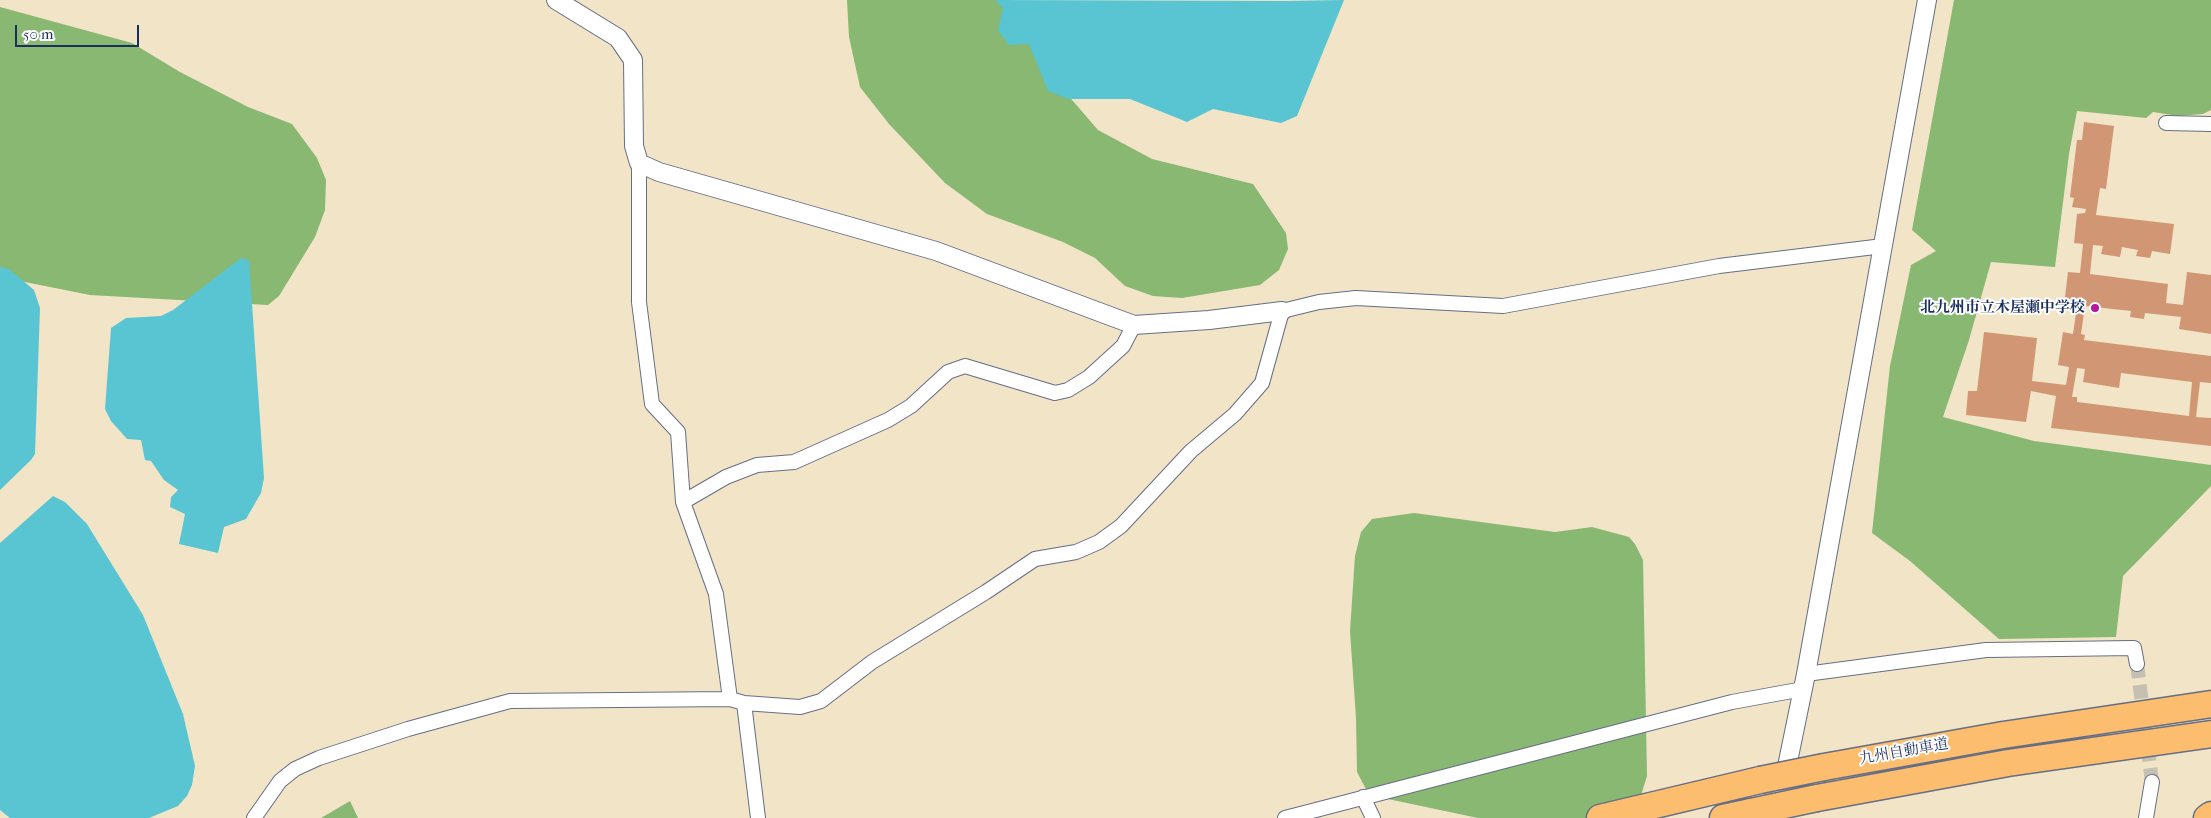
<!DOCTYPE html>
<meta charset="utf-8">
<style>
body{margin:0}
#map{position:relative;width:2211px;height:818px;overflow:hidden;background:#f1e4c7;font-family:"IM FELL French Canon",serif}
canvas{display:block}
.scale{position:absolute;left:15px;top:25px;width:124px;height:22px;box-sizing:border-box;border:2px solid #1b2f5e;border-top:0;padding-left:6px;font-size:15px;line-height:18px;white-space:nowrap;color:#1b2f5e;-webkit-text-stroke:4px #fff;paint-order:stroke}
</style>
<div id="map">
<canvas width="2211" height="818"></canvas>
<div class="scale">50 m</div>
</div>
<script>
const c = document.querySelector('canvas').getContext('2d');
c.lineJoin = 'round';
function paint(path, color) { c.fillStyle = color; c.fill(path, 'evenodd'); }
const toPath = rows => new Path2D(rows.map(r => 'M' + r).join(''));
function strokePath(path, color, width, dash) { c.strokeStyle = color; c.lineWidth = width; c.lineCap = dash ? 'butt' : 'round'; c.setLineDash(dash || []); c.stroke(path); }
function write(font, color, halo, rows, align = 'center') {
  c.font = font + ' "IM FELL French Canon","Noto Serif JP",serif'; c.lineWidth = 4; c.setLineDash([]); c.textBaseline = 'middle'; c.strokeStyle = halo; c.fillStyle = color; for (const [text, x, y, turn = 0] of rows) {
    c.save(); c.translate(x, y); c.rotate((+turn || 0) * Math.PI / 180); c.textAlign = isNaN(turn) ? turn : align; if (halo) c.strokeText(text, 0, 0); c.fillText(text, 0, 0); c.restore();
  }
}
const forest = toPath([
 [847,0,1012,0,1054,79,1098,130,1152,159,1253,184,1286,233,1288,249,1279,270,1260,285,1182,298,1153,296,1125,286,1095,258,1063,242,987,214,945,183,889,124,860,87,849,37],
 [1954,0,2211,0,2211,110,2203,114,2178,116,2153,112,2146,118,2077,111,2069,154,2055,267,1991,262,1969,340,1943,417,2034,441,2211,465,2211,486,2123,576,2116,637,1999,639,1910,561,1872,533,1890,366,1911,265,1936,251,1912,230],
 [0,7,132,43,180,72,248,107,292,124,317,158,326,180,325,210,315,237,279,296,268,305,90,295,0,277],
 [1414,513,1555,532,1592,527,1629,537,1635,544,1643,560,1647,776,1634,818,1478,818,1369,795,1357,772,1356,718,1350,631,1355,556,1361,532,1372,519],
 [350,801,358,818,321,818]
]);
const water = toPath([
 [995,0,1284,1,1344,0,1297,116,1281,123,1213,109,1187,122,1130,99,1068,99,1048,91,1029,44,1009,45,998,30,1003,8],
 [241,258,249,260,264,478,261,493,246,519,224,527,218,553,179,544,185,514,170,507,171,497,178,490,164,480,151,461,145,460,141,440,127,439,111,421,105,409,111,328,126,318,161,316,173,310],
 [0,267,9,269,34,290,40,308,35,454,31,460,0,490],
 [53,496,65,502,87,524,143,615,183,714,195,766,192,785,187,796,178,806,149,818,10,818,0,810,0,543]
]);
const building = toPath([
 [2084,122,2114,126,2106,189,2100,188,2096,215,2174,224,2170,254,2152,251,2150,258,2136,256,2138,250,2122,247,2120,257,2101,254,2103,246,2093,245,2090,274,2168,284,2166,303,2183,305,2187,272,2211,275,2211,334,2179,329,2181,317,2145,313,2144,319,2130,317,2131,311,2085,306,2081,334,2085,335,2084,340,2211,356,2211,383,2200,382,2196,417,2211,418,2211,446,2051,428,2056,396,2031,391,2026,422,1966,415,1968,391,1977,391,1984,332,2037,338,2032,381,2066,385,2069,367,2058,365,2063,332,2073,334,2077,306,2064,305,2068,272,2080,273,2083,244,2074,243,2077,214,2085,213,2086,209,2072,207,2074,198,2070,197,2077,140,2082,140],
 [2077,368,2085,369,2083,382,2119,388,2121,373,2192,382,2189,416,2077,402,2077,397,2072,397]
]);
const minorTunnel = toPath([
 [2137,664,2152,782]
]);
const minor = toPath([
 [2166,123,2211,124],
 [639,163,639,302,652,404,678,432,683,502,716,594,730,699],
 [683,502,726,477,757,465,794,462,888,420,911,406,948,372,965,366,1055,393,1068,390,1089,377,1123,346,1134,325],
 [1806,674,1986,650,2134,648,2137,664],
 [744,703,758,818],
 [1363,797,1373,818],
 [254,818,280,781,295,769,319,758,408,729,510,701,730,699,744,703,800,707,821,701,872,662,986,592,1035,559,1076,552,1099,542,1121,526,1191,451,1235,414,1262,383,1282,311,1319,302,1356,298,1503,306,1719,266,1883,246],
 [1285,818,1732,702,1803,689],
 [2146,818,2152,782]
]);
const tertiary = toPath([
 [556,0,618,38,633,60,634,146,639,163,659,172,936,251,1134,325,1209,320,1282,311],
 [1777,815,1806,674,1927,0]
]);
const motorway = toPath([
 [1824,767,2003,735,2211,704],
 [1817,798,2008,763,2211,734],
 [1600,818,1760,780],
 [1723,818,1751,812],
 [2207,818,2211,815]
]);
const motorwayBridge = toPath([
 [1760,780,1824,767],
 [1751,812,1817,798]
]);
const markers = [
 [2095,308,5,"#b5179e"]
];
const poiNames = [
 ["北九州市立木屋瀬中学校",2085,308]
];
const streetNames = [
 ["九州自動車道",1904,752,-10]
];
paint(forest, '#88b871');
paint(water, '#59c5d2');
paint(building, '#d19774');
strokePath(minorTunnel, '#c6c0b2', 14, [14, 7]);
strokePath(minor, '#666e83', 16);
strokePath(tertiary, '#666e83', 20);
strokePath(motorway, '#666e83', 29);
strokePath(minor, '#fff', 14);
strokePath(tertiary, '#fff', 18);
strokePath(motorway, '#fcbd6f', 26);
strokePath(motorwayBridge, '#666e83', 29, []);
strokePath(motorwayBridge, '#fcbd6f', 26);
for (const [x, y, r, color] of markers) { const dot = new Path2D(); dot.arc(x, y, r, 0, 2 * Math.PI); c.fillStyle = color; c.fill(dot); strokePath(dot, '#fff', 2); }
write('bold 15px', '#1b2f5e', '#fff', poiNames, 'right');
write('15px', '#1b2f5e', '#fff', streetNames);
</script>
